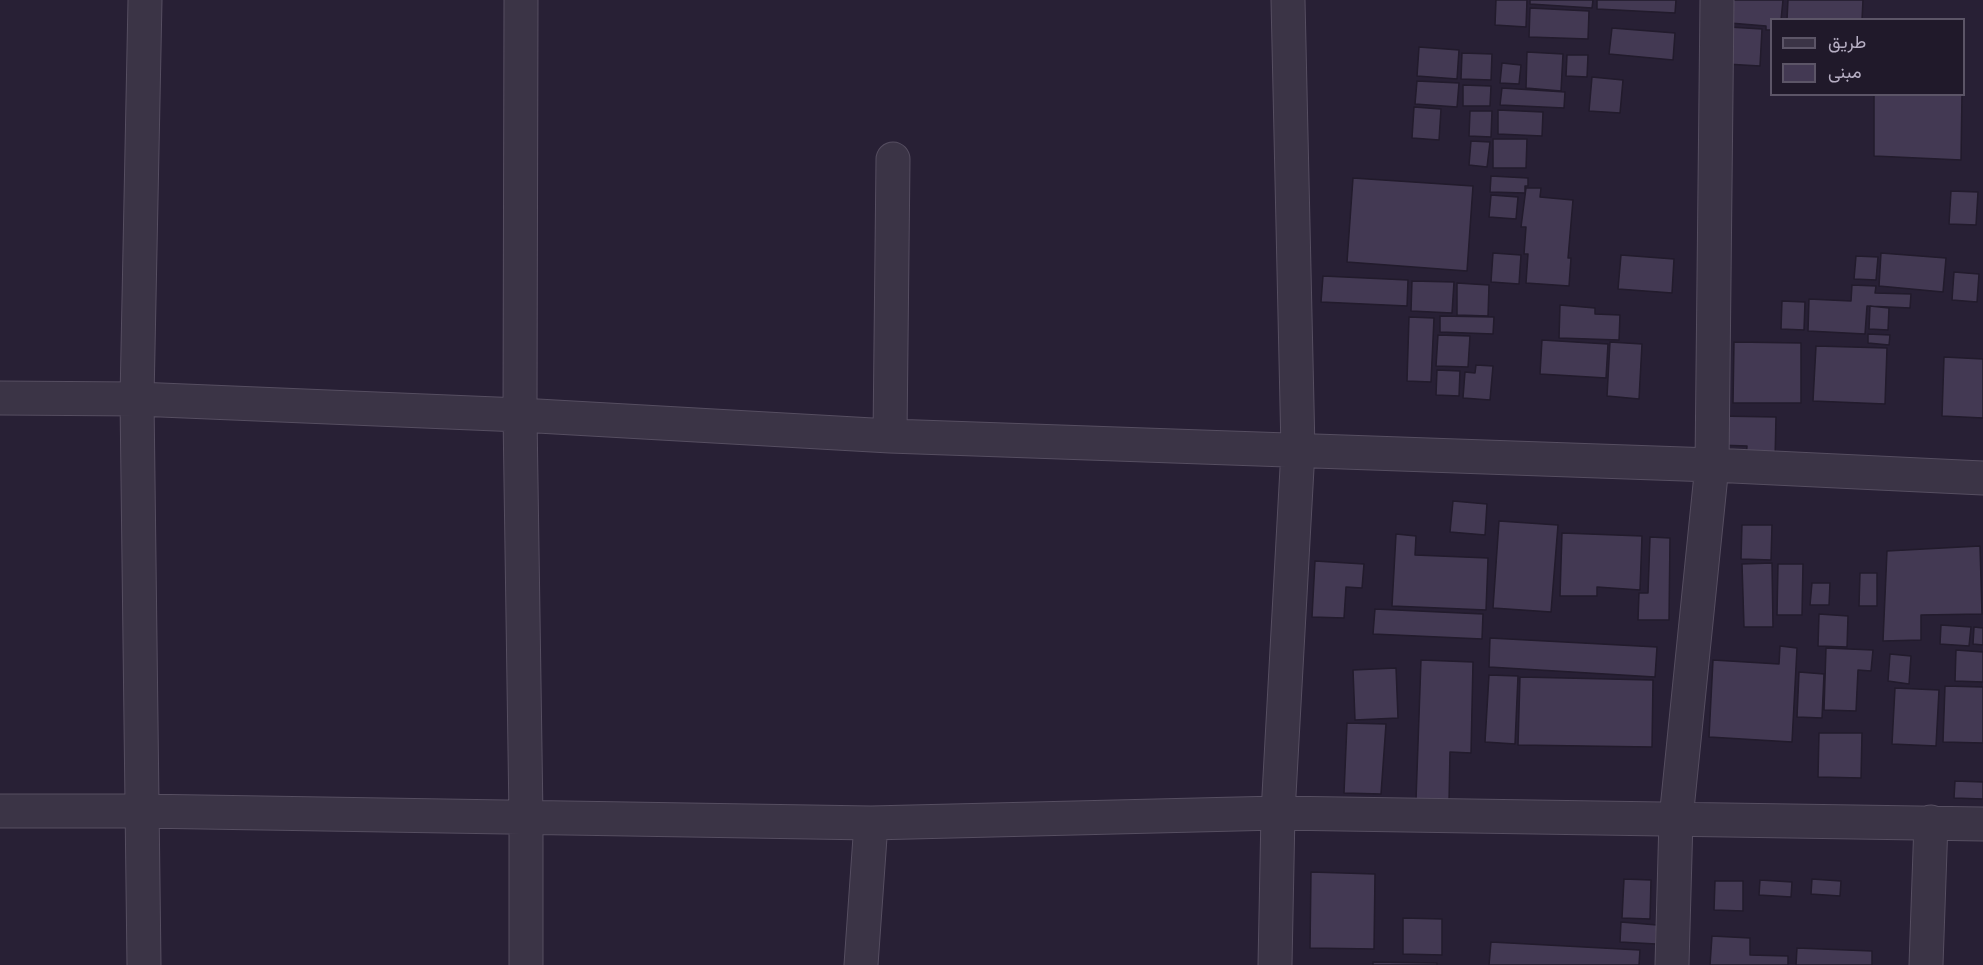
<!DOCTYPE html>
<meta charset="utf-8">
<style>
body{margin:0}
#map{position:relative;width:1983px;height:965px;overflow:hidden;background:#282035;font-family:Manrope,Vazirmatn,sans-serif}
canvas{display:block}
.legend{position:absolute;left:1770px;top:18px;width:195px;height:78px;box-sizing:border-box;background:#20192a;border:2px solid #5c5567;margin:0;padding:8px 10px;list-style:none;font-size:18px;color:#b6aec3}
.legend li{display:flex;align-items:center;gap:12px;height:30px}
.legend b{width:30px;border:2px solid #5c5567}
</style>
<div id="map">
<canvas width="1983" height="965"></canvas>
<ul class="legend">
<li><b style="height:8px;background:#3b3446"></b>طريق</li>
<li><b style="height:16px;background:#433953"></b>مبنى</li>
</ul>
</div>
<script>
const c = document.querySelector('canvas').getContext('2d');
c.lineJoin = 'round';
function paint(path, color) { c.fillStyle = color; c.fill(path, 'evenodd'); }
const toPath = rows => new Path2D(rows.map(r => 'M' + r).join(''));
function strokePath(path, color, width, dash) { c.strokeStyle = color; c.lineWidth = width; c.lineCap = dash ? 'butt' : 'round'; c.setLineDash(dash || []); c.stroke(path); }
const building = toPath([
 [1496,0,1527,0,1526,27,1495,25,1496,0],
 [1530,0,1593,0,1592,8,1530,4,1530,0],
 [1597,0,1676,0,1675,13,1597,9,1597,0],
 [1731,0,1783,0,1781,20,1772,20,1772,30,1766,30,1766,26,1730,23,1731,0],
 [1788,0,1863,0,1862,20,1787,20,1788,0],
 [1530,8,1589,11,1588,39,1529,37,1530,8],
 [1729,27,1762,29,1760,66,1726,64,1729,27],
 [1612,28,1675,33,1673,60,1609,54,1612,28],
 [1419,47,1459,50,1457,79,1417,76,1419,47],
 [1527,52,1563,54,1561,91,1526,88,1527,52],
 [1462,53,1492,54,1491,80,1461,79,1462,53],
 [1567,55,1588,55,1587,77,1566,76,1567,55],
 [1502,63,1521,65,1519,84,1500,83,1502,63],
 [1592,77,1623,80,1620,113,1589,111,1592,77],
 [1417,81,1459,83,1457,107,1415,104,1417,81],
 [1463,85,1491,86,1490,106,1463,106,1463,85],
 [1502,88,1565,92,1564,108,1500,105,1502,88],
 [1874,94,1962,94,1961,160,1874,156,1874,94],
 [1414,107,1441,109,1439,140,1412,138,1414,107],
 [1498,110,1543,112,1542,136,1498,134,1498,110],
 [1470,111,1492,111,1491,137,1469,136,1470,111],
 [1493,139,1527,139,1526,168,1493,168,1493,139],
 [1471,141,1490,142,1487,167,1469,165,1471,141],
 [1491,176,1528,178,1528,186,1525,186,1525,193,1490,192,1491,176],
 [1353,178,1473,186,1467,271,1347,262,1353,178],
 [1526,188,1541,188,1540,197,1573,200,1568,258,1571,258,1569,286,1526,283,1528,254,1524,254,1526,227,1521,227,1526,188],
 [1951,191,1978,192,1976,225,1949,224,1951,191],
 [1491,195,1518,197,1516,219,1489,217,1491,195],
 [1493,253,1521,255,1519,284,1491,282,1493,253],
 [1881,253,1946,258,1943,292,1879,286,1881,253],
 [1621,255,1674,259,1672,293,1618,289,1621,255],
 [1856,256,1878,257,1876,280,1854,279,1856,256],
 [1954,272,1979,274,1977,302,1952,300,1954,272],
 [1323,276,1408,280,1407,306,1321,302,1323,276],
 [1412,281,1454,282,1452,313,1411,311,1412,281],
 [1457,283,1489,285,1488,316,1457,315,1457,283],
 [1852,285,1876,286,1875,293,1911,294,1910,308,1867,306,1865,334,1808,331,1809,299,1851,301,1852,285],
 [1782,301,1805,302,1804,330,1781,329,1782,301],
 [1560,305,1595,308,1595,314,1620,315,1619,340,1559,338,1560,305],
 [1870,306,1889,308,1888,330,1869,329,1870,306],
 [1440,316,1494,317,1493,334,1440,332,1440,316],
 [1409,317,1434,318,1431,382,1407,381,1409,317],
 [1868,334,1890,335,1889,345,1868,343,1868,334],
 [1438,335,1470,336,1468,367,1436,366,1438,335],
 [1542,340,1608,344,1606,378,1540,374,1542,340],
 [1610,342,1642,344,1639,399,1607,396,1610,342],
 [1734,342,1801,343,1801,403,1733,403,1734,342],
 [1816,346,1887,348,1885,404,1813,401,1816,346],
 [1944,357,1983,359,1983,418,1942,416,1944,357],
 [1476,365,1493,366,1490,400,1463,398,1465,372,1475,373,1476,365],
 [1437,370,1460,371,1459,396,1436,395,1437,370],
 [1717,416,1776,417,1775,460,1746,460,1747,446,1717,445,1717,416],
 [1453,501,1487,504,1485,535,1450,532,1453,501],
 [1499,521,1558,525,1551,612,1493,608,1499,521],
 [1742,525,1772,525,1771,560,1741,559,1742,525],
 [1562,533,1642,536,1640,590,1597,587,1597,596,1560,596,1562,533],
 [1396,534,1416,536,1415,555,1488,558,1486,610,1392,606,1396,534],
 [1650,537,1670,538,1669,620,1638,620,1639,593,1648,593,1650,537],
 [1980,546,1982,614,1921,615,1921,640,1883,641,1887,551,1980,546],
 [1315,561,1364,564,1362,588,1346,587,1344,618,1312,617,1315,561],
 [1772,563,1773,627,1744,627,1742,564,1772,563],
 [1778,564,1803,564,1802,615,1777,615,1778,564],
 [1860,573,1877,573,1877,606,1859,606,1860,573],
 [1812,583,1830,583,1829,605,1810,605,1812,583],
 [1375,609,1483,614,1482,639,1373,634,1375,609],
 [1819,614,1848,616,1847,647,1818,646,1819,614],
 [1941,625,1971,627,1969,646,1940,644,1941,625],
 [1974,627,1983,628,1983,645,1973,644,1974,627],
 [1490,638,1657,647,1655,677,1489,667,1490,638],
 [1780,646,1797,648,1792,742,1709,737,1713,660,1779,664,1780,646],
 [1826,648,1873,650,1871,671,1858,670,1856,711,1824,710,1826,648],
 [1956,650,1983,652,1983,682,1955,681,1956,650],
 [1890,654,1911,656,1909,684,1888,681,1890,654],
 [1421,660,1473,662,1471,753,1450,752,1449,802,1416,800,1421,660],
 [1396,668,1398,718,1355,720,1353,670,1396,668],
 [1799,672,1824,674,1822,718,1797,717,1799,672],
 [1489,675,1518,676,1515,744,1485,742,1489,675],
 [1520,677,1653,680,1652,747,1518,745,1520,677],
 [1945,686,1983,687,1983,743,1943,742,1945,686],
 [1895,688,1939,690,1936,746,1892,744,1895,688],
 [1347,723,1386,724,1381,794,1344,793,1347,723],
 [1819,733,1862,733,1861,778,1818,777,1819,733],
 [1955,781,1983,782,1983,799,1954,798,1955,781],
 [1311,872,1375,874,1374,949,1310,948,1311,872],
 [1624,879,1651,880,1650,919,1622,918,1624,879],
 [1812,879,1841,881,1840,896,1811,894,1812,879],
 [1760,880,1792,882,1791,897,1759,895,1760,880],
 [1715,881,1743,881,1743,911,1714,910,1715,881],
 [1403,918,1442,919,1442,955,1403,954,1403,918],
 [1621,922,1657,925,1656,944,1620,942,1621,922],
 [1712,936,1750,938,1750,955,1788,956,1788,965,1710,965,1712,936],
 [1491,942,1640,950,1639,965,1489,965,1491,942],
 [1797,948,1872,951,1872,965,1796,965,1797,948],
 [1373,962,1437,963,1437,965,1373,965,1373,962]
]);
const minor = toPath([
 [521,0,520,415,526,817,526,965],
 [0,398,137,399,520,415,890,436,1712,465,1983,478],
 [890,436,893,159],
 [0,811,141,811,871,823,1278,813,1983,824],
 [144,965,137,399,145,0],
 [861,965,871,823],
 [1275,965,1278,813,1298,450,1288,0],
 [1672,965,1676,819,1712,465,1717,0],
 [1926,965,1931,822]
]);
paint(building, '#433953');
strokePath(building, '#221b2c', 1.5);
strokePath(minor, '#564e61', 35);
strokePath(minor, '#3b3446', 33);
</script>
